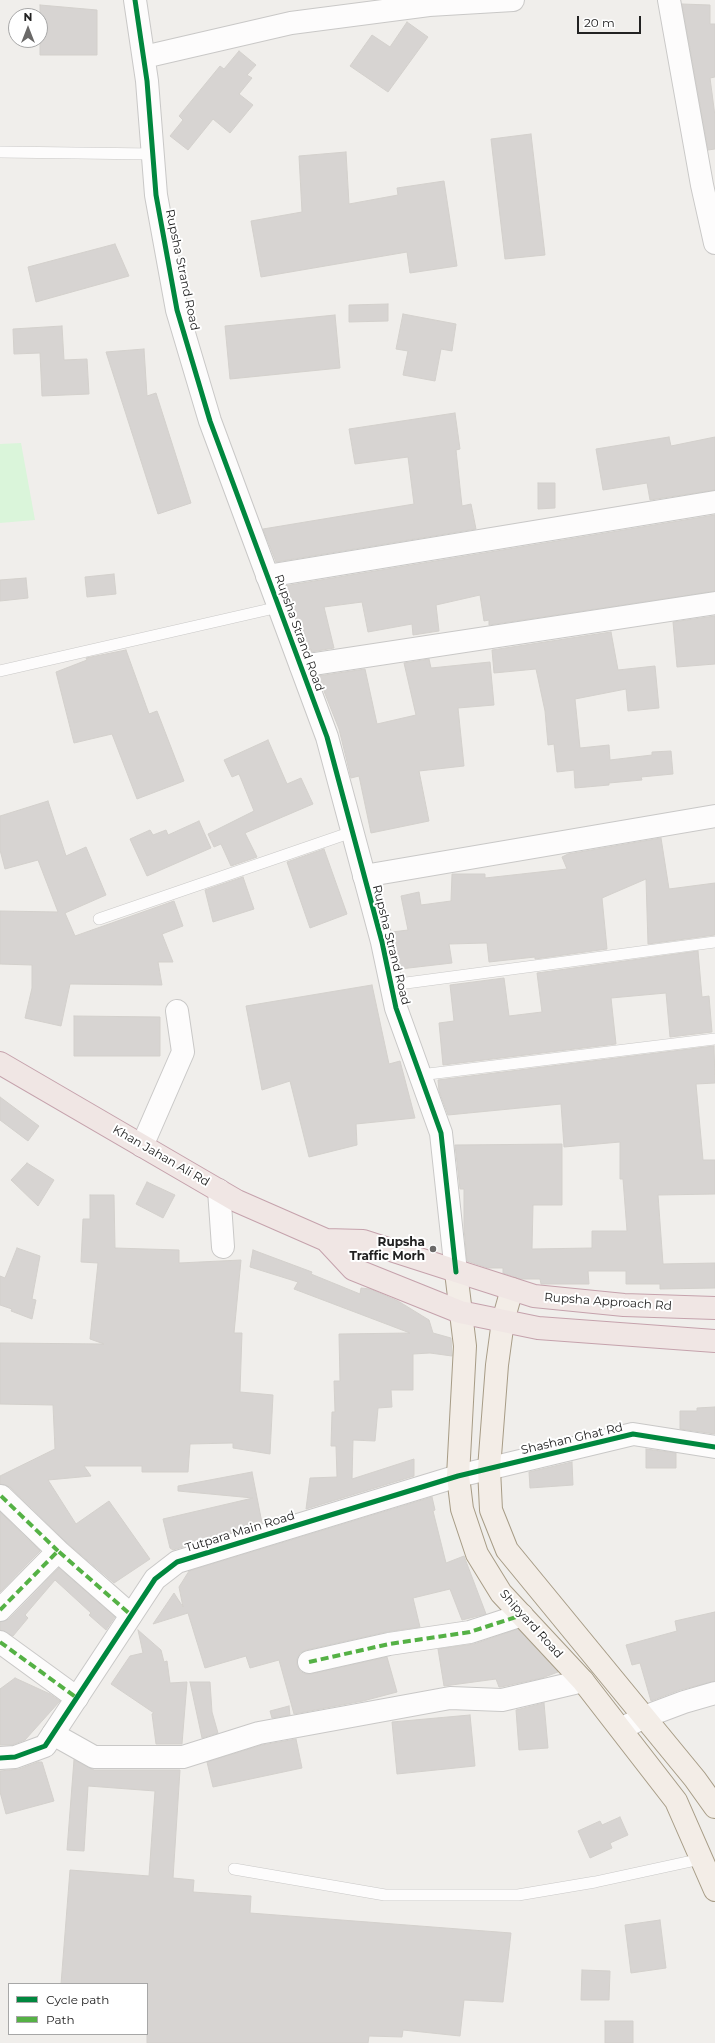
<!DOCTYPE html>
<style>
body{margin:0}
#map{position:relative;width:715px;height:2043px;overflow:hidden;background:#f0eeeb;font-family:Montserrat,sans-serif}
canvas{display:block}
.legend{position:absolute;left:8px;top:1983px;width:140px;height:52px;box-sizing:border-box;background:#fff;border:1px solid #a7a7a7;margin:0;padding:5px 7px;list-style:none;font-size:12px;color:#222}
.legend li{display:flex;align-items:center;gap:8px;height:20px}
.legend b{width:20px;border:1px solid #a7a7a7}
.north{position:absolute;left:8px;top:8px;width:40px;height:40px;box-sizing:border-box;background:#fff;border:1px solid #a7a7a7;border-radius:50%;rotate:0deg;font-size:11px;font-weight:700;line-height:16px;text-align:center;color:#222}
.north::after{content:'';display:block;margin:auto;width:14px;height:18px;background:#6a6968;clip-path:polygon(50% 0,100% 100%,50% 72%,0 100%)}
.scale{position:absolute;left:577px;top:16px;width:64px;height:18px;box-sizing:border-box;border:2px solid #222;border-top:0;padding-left:5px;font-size:12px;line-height:14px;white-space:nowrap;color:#222;-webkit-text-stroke:3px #fff;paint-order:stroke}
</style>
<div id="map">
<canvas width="715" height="2043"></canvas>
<ul class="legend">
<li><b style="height:5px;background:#00873e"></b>Cycle path</li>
<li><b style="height:5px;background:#55b145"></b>Path</li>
</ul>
<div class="north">N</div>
<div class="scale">20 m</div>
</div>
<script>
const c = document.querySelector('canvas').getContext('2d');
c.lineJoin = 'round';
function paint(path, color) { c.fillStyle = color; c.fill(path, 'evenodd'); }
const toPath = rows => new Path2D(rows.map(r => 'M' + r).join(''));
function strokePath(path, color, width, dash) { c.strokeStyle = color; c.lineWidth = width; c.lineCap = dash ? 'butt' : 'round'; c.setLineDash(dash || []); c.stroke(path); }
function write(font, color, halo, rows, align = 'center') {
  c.font = font + ' Montserrat,sans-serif'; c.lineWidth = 4; c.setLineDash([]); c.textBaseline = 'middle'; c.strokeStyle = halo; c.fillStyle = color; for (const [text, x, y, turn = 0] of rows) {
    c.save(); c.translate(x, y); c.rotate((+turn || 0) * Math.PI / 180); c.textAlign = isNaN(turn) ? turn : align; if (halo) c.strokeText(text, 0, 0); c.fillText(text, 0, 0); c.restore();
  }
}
const park = toPath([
 [21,443,35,520,0,523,0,444]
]);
const building = toPath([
 [682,4,710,5,710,24,715,24,715,77,710,78,715,116,715,149,708,150,682,4],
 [40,5,97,10,97,55,40,55,40,5],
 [407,22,428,37,388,92,350,66,372,35,390,47,407,22],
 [239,51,256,65,247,75,252,78,239,94,253,105,230,133,213,119,188,150,170,136,183,120,179,116,220,66,224,69,239,51],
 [531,134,545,255,505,259,491,139,531,134],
 [346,152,349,204,398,195,397,188,444,181,457,266,410,273,407,252,261,277,251,221,302,212,299,156,346,152],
 [115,244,129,276,36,302,28,267,115,244],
 [388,304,388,321,349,322,349,305,388,304],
 [403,314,456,324,452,351,441,349,435,381,403,375,408,351,396,349,403,314],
 [335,315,340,368,230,379,225,326,335,315],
 [62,326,64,360,87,359,89,394,42,396,40,353,14,354,13,329,62,326],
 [144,349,147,396,156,393,191,503,158,514,106,352,144,349],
 [455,413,460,449,456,450,462,506,471,504,476,529,276,562,263,529,414,504,408,457,355,464,349,429,455,413],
 [669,437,671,446,715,437,715,490,650,500,647,483,603,490,596,449,669,437],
 [538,483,555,483,555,508,538,509,538,483],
 [715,515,715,591,489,625,489,620,484,621,480,595,436,605,439,631,413,635,412,624,368,632,362,602,324,607,334,648,311,652,311,649,308,650,284,586,715,515],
 [114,574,116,594,87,597,85,577,114,574],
 [26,578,28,598,0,601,0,580,26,578],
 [715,616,715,664,677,667,673,622,715,616],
 [611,632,618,670,655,666,659,708,628,711,626,689,575,699,580,748,609,745,610,760,652,755,652,752,671,751,673,774,641,777,642,780,609,783,609,785,575,788,574,770,557,772,554,744,548,745,545,711,536,669,494,673,492,650,611,632],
 [126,650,149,714,157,711,184,781,137,799,112,734,74,743,56,672,87,660,86,658,126,650],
 [429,659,431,668,490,662,494,705,458,708,464,766,419,771,429,821,371,833,359,776,351,778,339,729,318,676,365,669,377,724,416,715,404,663,429,659],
 [268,740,287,784,301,778,313,804,245,833,257,857,231,866,221,844,214,847,208,834,254,811,239,774,232,777,224,760,268,740],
 [48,801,66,856,86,847,106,895,65,913,75,936,174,901,183,926,162,934,173,962,158,962,162,985,70,984,61,1026,25,1018,32,988,32,965,0,964,0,911,58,912,38,860,5,869,0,850,0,816,48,801],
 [199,821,211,848,147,876,130,839,150,830,153,835,166,830,168,835,199,821],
 [661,838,669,889,715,883,715,935,648,944,646,879,602,898,607,949,535,959,535,957,489,962,487,943,449,944,452,963,400,969,392,932,408,930,401,896,419,892,421,905,451,901,452,874,485,874,485,878,567,869,562,857,568,854,661,838],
 [324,849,347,914,310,928,287,862,324,849],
 [243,877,254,909,213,922,205,890,243,877],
 [698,951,702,997,709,996,712,1032,670,1037,666,993,611,998,616,1044,443,1065,439,1023,454,1021,450,985,504,978,509,1016,542,1012,537,973,698,951],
 [372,985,389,1064,400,1061,415,1118,356,1124,357,1145,309,1157,290,1081,262,1090,246,1006,372,985],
 [74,1016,160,1017,160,1056,74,1056,74,1016],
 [714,1046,715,1083,696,1084,703,1160,715,1160,715,1194,658,1195,663,1264,715,1263,715,1288,660,1289,660,1284,626,1284,626,1271,588,1271,589,1284,541,1284,540,1279,521,1279,503,1273,503,1268,488,1268,467,1261,464,1228,464,1189,460,1189,455,1145,562,1144,562,1205,533,1205,532,1249,592,1248,592,1231,627,1231,623,1179,620,1179,620,1142,564,1147,561,1104,448,1115,439,1091,438,1080,714,1046],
 [0,1097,39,1126,28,1141,0,1120,0,1097],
 [27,1163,54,1180,38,1206,11,1180,27,1163],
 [147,1182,175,1195,163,1218,136,1204,147,1182],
 [90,1195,114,1195,115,1248,179,1250,179,1263,241,1260,234,1333,242,1333,240,1392,273,1395,270,1454,233,1448,233,1443,190,1444,188,1472,142,1472,142,1466,84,1466,91,1476,48,1480,76,1524,109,1501,150,1559,114,1583,66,1542,10,1487,0,1484,0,1476,55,1449,53,1405,0,1404,0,1343,104,1344,90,1339,98,1263,81,1262,83,1219,90,1219,90,1195],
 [17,1248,40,1256,32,1299,36,1300,32,1319,11,1311,12,1309,0,1305,0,1276,5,1278,17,1248],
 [253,1250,312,1272,311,1274,360,1294,361,1288,370,1289,398,1301,429,1320,433,1333,451,1338,452,1356,430,1353,413,1354,413,1390,391,1390,392,1407,378,1408,375,1441,353,1440,352,1479,414,1459,414,1476,306,1509,310,1478,337,1477,336,1446,331,1446,332,1412,335,1412,334,1381,340,1381,339,1334,410,1333,294,1289,298,1282,250,1267,253,1250],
 [715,1407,715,1434,680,1429,680,1411,697,1411,697,1408,715,1407],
 [646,1449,676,1453,676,1468,646,1468,646,1449],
 [572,1462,573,1485,530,1488,529,1472,572,1462],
 [252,1472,262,1523,173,1550,170,1548,163,1519,253,1498,178,1491,178,1486,252,1472],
 [432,1497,435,1510,433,1511,446,1563,464,1556,486,1614,462,1620,450,1589,413,1598,420,1627,386,1632,306,1650,300,1653,297,1659,297,1665,300,1671,305,1674,311,1674,387,1657,397,1692,363,1701,294,1714,279,1660,250,1668,246,1656,205,1668,188,1613,153,1624,174,1593,183,1607,179,1587,189,1571,432,1497],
 [0,1512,40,1551,0,1592,0,1512],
 [59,1568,115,1617,106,1630,89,1615,91,1613,55,1580,25,1615,28,1618,13,1636,0,1630,0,1622,9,1619,59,1568],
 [715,1612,715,1681,680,1690,651,1701,640,1663,632,1665,626,1645,677,1631,675,1621,715,1612],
 [518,1629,558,1672,542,1678,501,1687,499,1687,496,1679,444,1686,438,1649,474,1644,518,1629],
 [138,1630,161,1650,164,1662,167,1661,170,1683,187,1682,182,1744,156,1744,152,1714,154,1713,111,1684,130,1656,143,1653,138,1630],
 [15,1678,50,1694,60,1701,25,1740,12,1745,0,1745,0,1689,15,1678],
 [190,1682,210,1682,212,1712,218,1733,202,1738,190,1682],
 [544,1703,548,1748,519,1750,516,1710,544,1703],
 [289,1706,290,1715,272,1718,270,1711,289,1706],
 [470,1715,475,1766,397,1774,392,1722,470,1715],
 [296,1739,302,1768,213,1787,207,1762,262,1745,296,1739],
 [74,1760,94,1770,180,1770,173,1878,194,1880,193,1892,251,1896,250,1913,511,1933,503,2002,464,2000,460,2036,403,2030,402,2037,369,2036,368,2043,147,2043,147,1984,61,1984,70,1870,149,1876,155,1791,88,1786,84,1851,67,1850,74,1760],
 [38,1762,42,1762,54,1801,6,1814,0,1792,0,1771,19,1769,38,1762],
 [620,1817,628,1835,610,1843,612,1848,590,1858,578,1831,600,1821,602,1825,620,1817],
 [660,1920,666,1968,631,1973,625,1925,660,1920],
 [582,1970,610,1971,609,2000,581,2000,582,1970],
 [605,2021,633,2021,633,2043,605,2043,605,2021]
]);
const service = toPath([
 [0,152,153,154],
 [0,671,279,607],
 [99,919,352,832],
 [391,985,715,942],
 [420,1075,715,1039],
 [234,1869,385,1895,518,1895,595,1882,701,1859]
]);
const minor = toPath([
 [669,0,702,185,715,243],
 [144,57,291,23,429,5,513,0],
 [267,576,715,502],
 [301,666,715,603],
 [364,876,715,816],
 [142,1146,183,1052,177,1011],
 [219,1190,223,1247],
 [458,1476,633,1434,715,1447],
 [1,1496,58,1551],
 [0,1610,58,1551,131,1615],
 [0,1642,77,1698],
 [309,1662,389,1644,470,1632,522,1615],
 [621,1729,644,1717,684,1702,715,1693],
 [53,1734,94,1757,183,1757,259,1733,450,1698,502,1700,583,1681]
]);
const tertiary = toPath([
 [135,0,147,81,156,195,177,310,210,421,327,737,382,942,396,1008,441,1133,456,1272],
 [0,1758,15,1757,45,1746,155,1579,177,1562,458,1476]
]);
const primary = toPath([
 [456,1272,465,1346,458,1476,462,1509,477,1554,501,1593,583,1681,676,1801,715,1890],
 [512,1289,503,1321,497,1365,489,1469,491,1510,507,1550,695,1779,715,1807]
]);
const trunk = toPath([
 [0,1063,237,1201,326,1240,363,1241,534,1296,624,1305,715,1308],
 [326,1240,353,1269,460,1312,538,1328,715,1341]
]);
const quiet = toPath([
 [1,1496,58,1551],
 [0,1610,58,1551,131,1615],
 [0,1642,77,1698],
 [309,1662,389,1644,470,1632,522,1615]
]);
const cycleway = toPath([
 [135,0,147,81,156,195,177,310,210,421,327,737,382,942,396,1008,441,1133,456,1272],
 [0,1758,15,1757,45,1746,155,1579,177,1562,458,1476,633,1434,715,1447]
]);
const markers = [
 [433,1249,4,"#6a6968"]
];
const streetNames = [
 ["Rupsha Strand Road",182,270,78],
 ["Rupsha Strand Road",299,633,70],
 ["Rupsha Strand Road",391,945,76],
 ["Khan Jahan Ali Rd",161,1156,30],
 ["Rupsha Approach Rd",608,1302,4],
 ["Shashan Ghat Rd",572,1439,-13],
 ["Tutpara Main Road",240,1532,-17],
 ["Shipyard Road",531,1624,48]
];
const poiNames = [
 ["Rupsha",425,1242],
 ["Traffic Morh",425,1256]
];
paint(park, '#daf5da');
paint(building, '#d7d4d2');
strokePath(building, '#d3d0cc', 1);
strokePath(service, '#c9c8c7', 12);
strokePath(minor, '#c9c8c7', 24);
strokePath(tertiary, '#c9c8c7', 24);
strokePath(primary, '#a79c86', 24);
strokePath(trunk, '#c5a2ac', 24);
strokePath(service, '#fdfcfc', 11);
strokePath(minor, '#fdfcfc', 22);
strokePath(tertiary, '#fdfcfc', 22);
strokePath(primary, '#f3ede7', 22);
strokePath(trunk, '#f0e6e4', 22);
strokePath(quiet, '#55b145', 4, [8, 4]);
strokePath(cycleway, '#00873e', 5);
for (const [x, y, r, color] of markers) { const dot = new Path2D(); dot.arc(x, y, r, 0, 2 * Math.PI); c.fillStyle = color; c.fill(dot); strokePath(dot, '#fff', 1.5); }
write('12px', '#222', '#fff', streetNames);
write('bold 12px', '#222', '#fff', poiNames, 'right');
</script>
